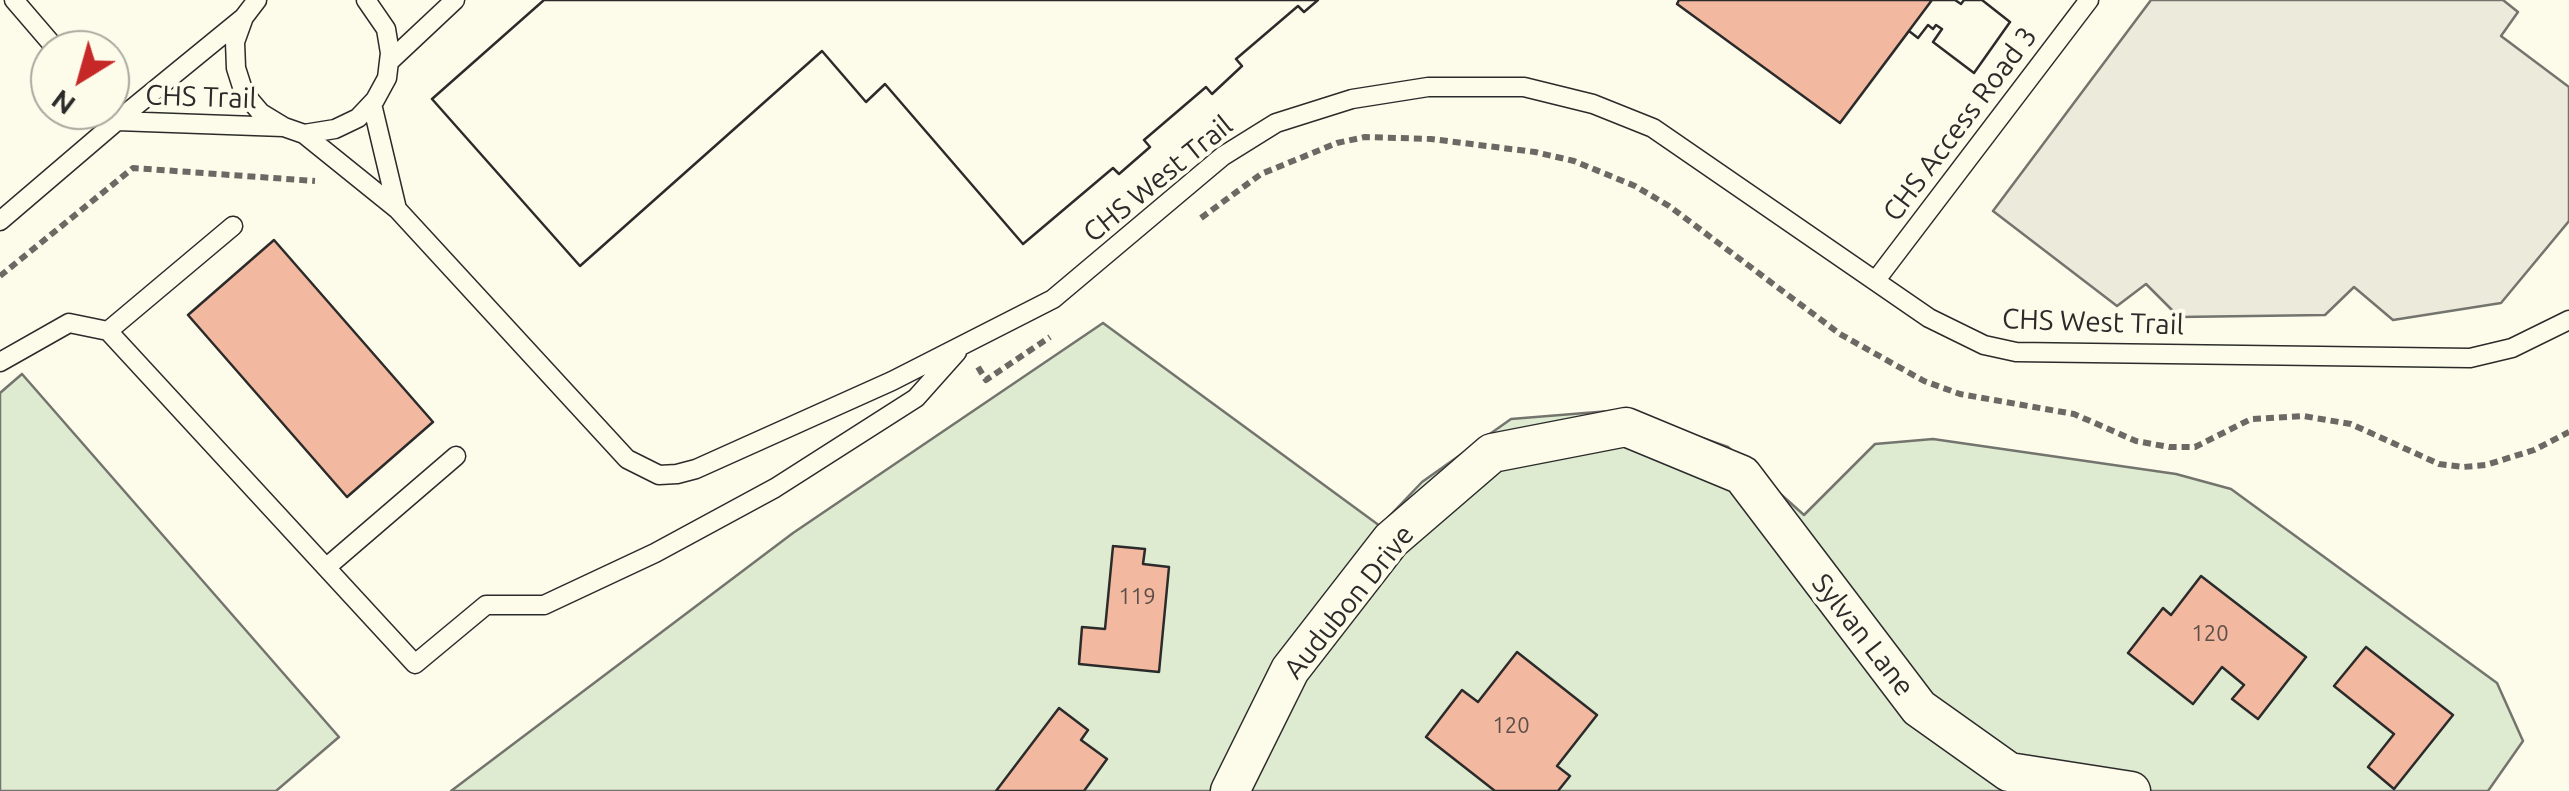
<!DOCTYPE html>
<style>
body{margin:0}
#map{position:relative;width:2569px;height:791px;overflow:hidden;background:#fdfbea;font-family:Ubuntu,sans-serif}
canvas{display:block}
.north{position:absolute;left:30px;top:30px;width:100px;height:100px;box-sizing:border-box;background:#fdfbea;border:2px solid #a9a89e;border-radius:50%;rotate:217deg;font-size:28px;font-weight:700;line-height:40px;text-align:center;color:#2b2b2b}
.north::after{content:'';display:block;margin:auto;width:35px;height:45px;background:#c62828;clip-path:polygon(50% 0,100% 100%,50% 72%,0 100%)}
</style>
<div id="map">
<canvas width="2569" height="791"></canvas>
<div class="north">N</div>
</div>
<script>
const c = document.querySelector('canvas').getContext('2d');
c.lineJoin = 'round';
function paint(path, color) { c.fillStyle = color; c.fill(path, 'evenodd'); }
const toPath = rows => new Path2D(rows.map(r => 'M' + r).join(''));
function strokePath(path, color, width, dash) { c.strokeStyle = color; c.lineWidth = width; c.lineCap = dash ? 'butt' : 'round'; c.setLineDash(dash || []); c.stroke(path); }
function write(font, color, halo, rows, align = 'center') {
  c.font = font + ' Ubuntu,sans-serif'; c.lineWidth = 8; c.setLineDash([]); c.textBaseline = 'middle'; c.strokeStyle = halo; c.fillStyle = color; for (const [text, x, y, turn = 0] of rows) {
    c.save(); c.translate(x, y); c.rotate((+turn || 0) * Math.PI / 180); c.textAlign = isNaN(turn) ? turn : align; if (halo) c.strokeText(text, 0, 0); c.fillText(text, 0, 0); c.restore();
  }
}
const green = toPath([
 [1103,323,1380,526,1422,482,1511,419,1622,410,1728,447,1804,515,1875,444,1933,439,2176,474,2231,489,2497,683,2523,741,2488,791,451,791,793,533,1103,323],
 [22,374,339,737,276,791,0,791,0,393,22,374]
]);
const parking = toPath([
 [2151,0,2503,0,2518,12,2501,36,2569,87,2569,221,2501,303,2393,320,2354,287,2325,315,2179,317,2146,284,2117,306,1993,211,2151,0]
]);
const building = toPath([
 [544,0,1318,0,1304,12,1298,6,1236,59,1242,66,1212,94,1206,87,1144,140,1150,147,1119,174,1113,168,1023,244,885,84,866,102,822,51,580,266,432,99,544,0],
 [544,0,1318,0,1304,12,1298,6,1236,59,1242,66,1212,94,1206,87,1144,140,1150,147,1119,174,1113,168,1023,244,885,84,866,102,822,51,580,266,432,99,544,0],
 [1679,0,1955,0,1961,4,1964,0,1982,0,2010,22,1974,73,1933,42,1942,29,1936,25,1933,29,1928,25,1918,38,1909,31,1840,123,1677,4,1679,0],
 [1679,0,1955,0,1961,4,1964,0,1982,0,2010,22,1974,73,1933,42,1942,29,1936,25,1933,29,1928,25,1918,38,1909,31,1840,123,1677,4,1679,0],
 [1679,0,1932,0,1840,123,1677,4,1679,0],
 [274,240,433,422,347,497,188,315,274,240],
 [1113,546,1145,549,1143,564,1169,567,1159,672,1079,664,1082,627,1105,629,1113,546],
 [2201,576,2306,657,2258,719,2232,699,2244,685,2222,667,2193,704,2128,653,2163,608,2171,615,2201,576],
 [2366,647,2453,715,2394,789,2368,767,2394,734,2334,686,2366,647],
 [1517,652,1597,715,1557,766,1570,776,1558,791,1495,791,1426,737,1462,690,1478,702,1517,652],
 [1059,708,1088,730,1081,740,1107,759,1084,791,996,791,1059,708]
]);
const path = toPath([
 [1201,218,1261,174,1337,143,1365,137,1431,139,1535,152,1574,161,1635,186,1669,206,1840,334,1924,381,1960,394,2074,414,2136,441,2169,447,2195,447,2251,419,2303,416,2351,424,2439,464,2463,467,2486,465,2534,450,2569,432],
 [0,276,133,168,315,181],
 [978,367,986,380,1050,337]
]);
const lane = toPath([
 [14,0,57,50],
 [257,0,244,17,235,42,236,68,244,93,261,113,284,127,304,134,335,129,358,118,375,100,387,78,390,53,386,29,366,0],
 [243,18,117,121,283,127],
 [390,61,455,0],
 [372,104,397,209],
 [304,134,397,209,627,459,659,475,677,474,696,469,892,381,1053,299,1223,156,1276,123,1352,99,1428,87,1524,87,1593,104,1653,128,1929,318,1984,345,2016,352,2470,358,2512,348,2569,320],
 [0,221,117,121,108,110],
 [1876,280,2089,0],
 [108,331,233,226],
 [0,362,69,323,108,331,415,664,486,605,544,605,655,553,775,488,916,398,957,352],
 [328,566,456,456]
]);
const street = toPath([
 [1230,791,1290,670,1391,540,1492,453,1626,427,1742,475,1919,708,2009,772,2131,791]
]);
const numberNames = [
 ["119",1137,597],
 ["120",2210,634],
 ["120",1511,726]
];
const streetNames = [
 ["CHS Trail",201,97,2],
 ["CHS Access Road 3",1960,124,-53],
 ["CHS West Trail",1158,179,-39],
 ["CHS West Trail",2093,322,2],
 ["Audubon Drive",1349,602,-51],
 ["Sylvan Lane",1863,635,52]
];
paint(green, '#deebd1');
strokePath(green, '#74746e', 2.5);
paint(parking, '#eceadb');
strokePath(parking, '#74746e', 2.5);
paint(building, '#f2b8a0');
strokePath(building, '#2b2b2b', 2.5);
strokePath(lane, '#2b2b2b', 21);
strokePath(street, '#2b2b2b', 41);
strokePath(path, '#6a6964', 6, [8, 5]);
strokePath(lane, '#fdfbea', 18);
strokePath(street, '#fdfbea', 38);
write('22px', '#5d4e48', null, numberNames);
write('28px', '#2b2b2b', '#fdfbea', streetNames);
</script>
